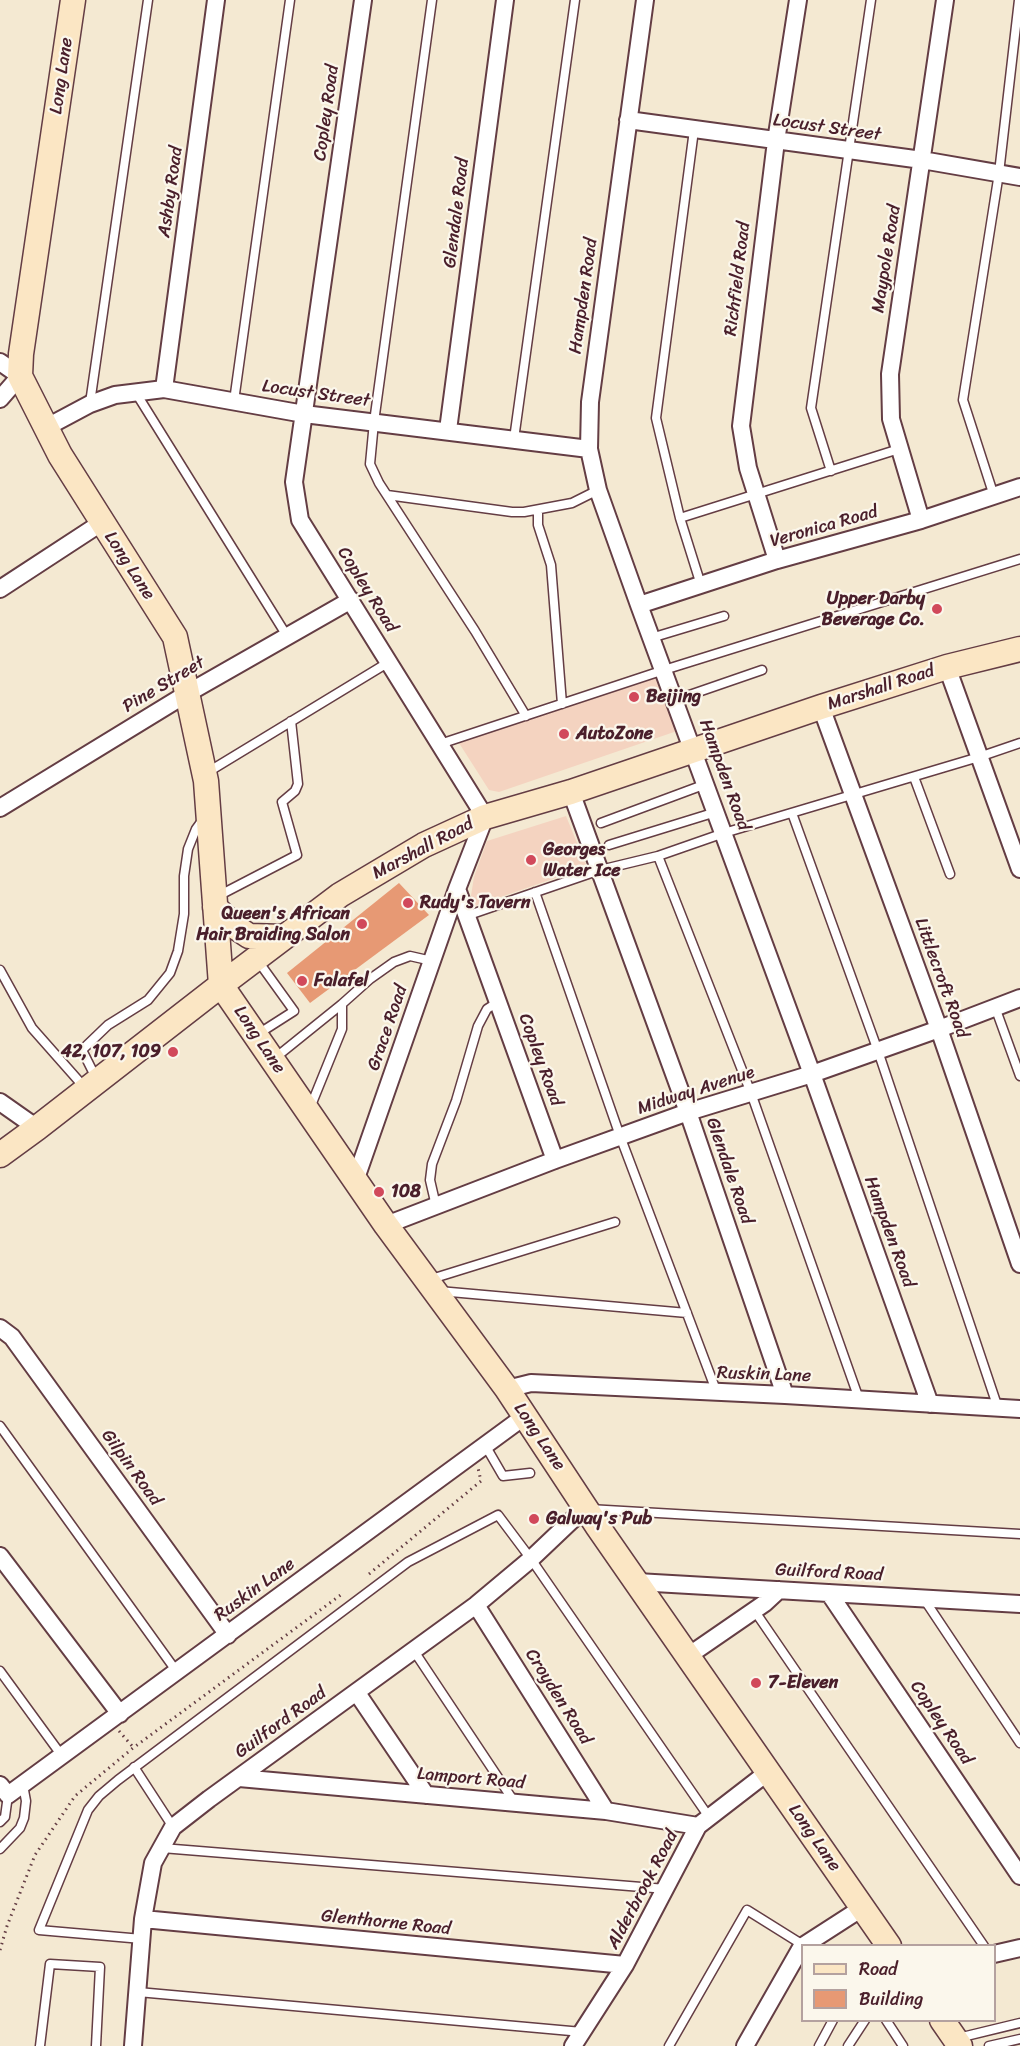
<!DOCTYPE html>
<style>
body{margin:0}
#map{position:relative;width:1020px;height:2046px;overflow:hidden;background:#f4e9d2;font-family:Sriracha,sans-serif}
canvas{display:block}
.legend{position:absolute;left:801px;top:1944px;width:195px;height:78px;box-sizing:border-box;background:#fbf7ec;border:2px solid #b4a19f;margin:0;padding:8px 10px;list-style:none;font-size:18px;color:#4a1f2b}
.legend li{display:flex;align-items:center;gap:12px;height:30px}
.legend b{width:30px;border:2px solid #b4a19f}
</style>
<div id="map">
<canvas width="1020" height="2046"></canvas>
<ul class="legend">
<li><b style="height:8px;background:#fbe6c4"></b>Road</li>
<li><b style="height:16px;background:#e79974"></b>Building</li>
</ul>
</div>
<script>
const c = document.querySelector('canvas').getContext('2d');
c.lineJoin = 'round';
function paint(path, color) { c.fillStyle = color; c.fill(path, 'evenodd'); }
const toPath = rows => new Path2D(rows.map(r => 'M' + r).join(''));
function strokePath(path, color, width, dash) { c.strokeStyle = color; c.lineWidth = width; c.lineCap = dash ? 'butt' : 'round'; c.setLineDash(dash || []); c.stroke(path); }
function write(font, color, halo, rows, align = 'center') {
  c.font = font + ' Sriracha,sans-serif'; c.lineWidth = 4.5; c.setLineDash([]); c.textBaseline = 'middle'; c.strokeStyle = halo; c.fillStyle = color; for (const [text, x, y, turn = 0] of rows) {
    c.save(); c.translate(x, y); c.rotate((+turn || 0) * Math.PI / 180); c.textAlign = isNaN(turn) ? turn : align; if (halo) c.strokeText(text, 0, 0); c.fillText(text, 0, 0); c.restore();
  }
}
const built = toPath([
 [656,678,677,731,499,792,489,790,459,743],
 [566,816,587,867,469,908,474,877,487,841]
]);
const building = toPath([
 [399,883,429,915,310,1003,287,973]
]);
const path = toPath([
 [369,1574,481,1481,478,1468],
 [119,1731,133,1747],
 [0,1950,7,1926,35,1855,75,1796,133,1748,342,1594]
]);
const lane = toPath([
 [432,0,374,422,370,464,379,483,475,631,526,716],
 [694,130,656,418,680,518,701,585],
 [136,393,287,636],
 [234,401,290,0],
 [90,403,148,0],
 [514,439,575,0],
 [831,471,811,408,871,0],
 [387,495,512,512,524,512,572,503,598,490],
 [994,496,963,400,999,173,1019,0],
 [538,511,538,525,551,565,562,704],
 [680,518,899,449],
 [651,638,724,616],
 [675,700,762,670],
 [440,744,664,670,1020,559],
 [208,772,389,662],
 [914,777,950,874],
 [792,813,878,1051,998,1408],
 [601,823,706,784],
 [609,845,716,812],
 [658,856,751,1093,859,1399],
 [535,892,620,1136,717,1393],
 [218,896,297,855,282,802,295,791,298,784,291,721],
 [466,916,600,870,658,856,724,833,979,757,1020,743],
 [0,970,32,1028,85,1088],
 [342,1004,370,979,394,962,410,956,432,961],
 [995,1007,1020,1076],
 [258,1034,294,1011,258,961],
 [275,1058,342,1004,342,1029,310,1108],
 [96,1078,82,1050,108,1025,148,1000,170,973,178,951,184,914,184,876,188,849,196,829,204,818],
 [436,1206,430,1180,432,1164,456,1101,478,1026,487,1009,498,1002],
 [428,1280,615,1222],
 [439,1291,687,1313],
 [0,1426,177,1672],
 [485,1445,503,1476,530,1473],
 [589,1509,1020,1534],
 [924,1599,1020,1743],
 [754,1610,984,1946],
 [414,1651,515,1803],
 [0,1671,62,1756],
 [134,1767,173,1827],
 [0,1822,5,1817,8,1795],
 [162,1848,666,1889],
 [0,1849,20,1828,24,1818,26,1801,23,1785],
 [142,1939,39,1930,88,1810,99,1796,118,1780,408,1562,498,1515,531,1559,709,1817],
 [138,1992,582,2032],
 [886,2020,903,2046],
 [958,2038,1020,2023],
 [40,2046,50,1964,100,1967,96,2046],
 [669,2046,747,1910,803,1945],
 [819,2046,833,2020],
 [848,2046,865,2020],
 [989,2046,1020,2039]
]);
const street = toPath([
 [645,0,590,402,589,449,598,490,639,605,812,1074,930,1404],
 [628,120,922,160,1020,177],
 [0,362,20,376,0,399],
 [164,389,216,0],
 [45,428,90,404,115,395,164,389,304,414,589,449],
 [448,430,505,0],
 [921,520,891,419,890,374,945,0],
 [777,560,748,468,741,426,776,141,798,0],
 [0,589,101,523],
 [639,605,777,560,921,520,1020,487],
 [947,667,1020,869],
 [821,707,939,1029,1020,1264],
 [571,792,688,1112,785,1395],
 [0,808,188,693,351,600],
 [457,889,555,1160],
 [0,1102,37,1128],
 [355,1181,457,889,485,817,300,520,294,482,363,0],
 [386,1225,555,1160,688,1112,812,1074,939,1029,1020,998],
 [0,1328,12,1337,228,1635],
 [507,1389,531,1383,785,1395,1020,1409],
 [0,1556,120,1714],
 [637,1582,1020,1604],
 [829,1593,1020,1876],
 [476,1605,606,1811],
 [688,1656,765,1603,779,1590],
 [357,1693,426,1795],
 [239,1778,606,1811,698,1826],
 [0,1785,8,1795,525,1416],
 [143,1919,625,1965],
 [803,1946,862,1908],
 [994,1954,1020,1948],
 [133,2046,143,1919,153,1863,173,1827,209,1799,476,1605,531,1559,570,1522,586,1508],
 [573,2046,625,1965,698,1826,768,1772],
 [745,2046,802,1946]
]);
const secondary = toPath([
 [73,0,21,354,20,376,60,455,175,637,206,781,221,985,386,1225,507,1389,598,1527,889,1946],
 [215,907,234,926,249,936,284,937],
 [0,1155,37,1128,221,985,340,895,424,845,485,817,571,792,821,707,947,667,1020,649],
 [942,2020,960,2046]
]);
const markers = [
 [937,609,6,"#d1495b"],
 [634,697,6,"#d1495b"],
 [564,734,6,"#d1495b"],
 [531,860,6,"#d1495b"],
 [408,903,6,"#d1495b"],
 [362,924,6,"#d1495b"],
 [302,981,6,"#d1495b"],
 [173,1052,6,"#d1495b"],
 [379,1192,6,"#d1495b"],
 [534,1519,6,"#d1495b"],
 [756,1683,6,"#d1495b"]
];
const streetNames = [
 ["Long Lane",62,76,-82],
 ["Copley Road",327,113,-82],
 ["Locust Street",827,128,8],
 ["Ashby Road",171,192,-82],
 ["Glendale Road",457,213,-83],
 ["Maypole Road",887,259,-81],
 ["Richfield Road",738,279,-83],
 ["Hampden Road",584,296,-82],
 ["Locust Street",316,394,8],
 ["Veronica Road",824,527,-16],
 ["Long Lane",129,566,57],
 ["Copley Road",367,590,58],
 ["Pine Street",164,685,-31],
 ["Marshall Road",881,688,-18],
 ["Hampden Road",724,775,70],
 ["Marshall Road",423,849,-28],
 ["Littlecroft Road",941,978,70],
 ["Grace Road",388,1028,-71],
 ["Long Lane",259,1040,56],
 ["Copley Road",540,1060,70],
 ["Midway Avenue",696,1091,-18],
 ["Glendale Road",729,1171,71],
 ["Hampden Road",889,1232,70],
 ["Ruskin Lane",764,1375,2],
 ["Long Lane",539,1437,56],
 ["Gilpin Road",131,1468,54],
 ["Guilford Road",829,1573,3],
 ["Ruskin Lane",255,1590,-36],
 ["Croyden Road",558,1697,58],
 ["Guilford Road",281,1723,-36],
 ["Copley Road",941,1723,56],
 ["Lamport Road",471,1779,5],
 ["Long Lane",814,1838,55],
 ["Alderbrook Road",643,1890,-62],
 ["Glenthorne Road",386,1923,6]
];
const poiNames = [
 ["Upper Darby",925,599,"right"],
 ["Beverage Co.",925,620,"right"],
 ["Beijing",646,697],
 ["AutoZone",576,734],
 ["Georges",543,850],
 ["Water Ice",543,871],
 ["Rudy's Tavern",420,903],
 ["Queen's African",350,914,"right"],
 ["Hair Braiding Salon",350,935,"right"],
 ["Falafel",314,981],
 ["42, 107, 109",161,1052,"right"],
 ["108",391,1192],
 ["Galway's Pub",546,1519],
 ["7-Eleven",768,1683]
];
paint(built, '#f4d3c0');
paint(building, '#e79974');
strokePath(lane, '#643d44', 11);
strokePath(street, '#643d44', 20);
strokePath(secondary, '#643d44', 27);
strokePath(path, '#643d44', 3, [1.5, 4.5]);
strokePath(lane, '#fff', 8);
strokePath(street, '#fff', 16);
strokePath(secondary, '#fbe6c4', 24);
for (const [x, y, r, color] of markers) { const dot = new Path2D(); dot.arc(x, y, r, 0, 2 * Math.PI); c.fillStyle = color; c.fill(dot); strokePath(dot, '#fbf7ec', 2); }
write('18px', '#4a1f2b', '#fbf7ec', streetNames);
write('bold 18px', '#4a1f2b', '#fbf7ec', poiNames, 'left');
</script>
